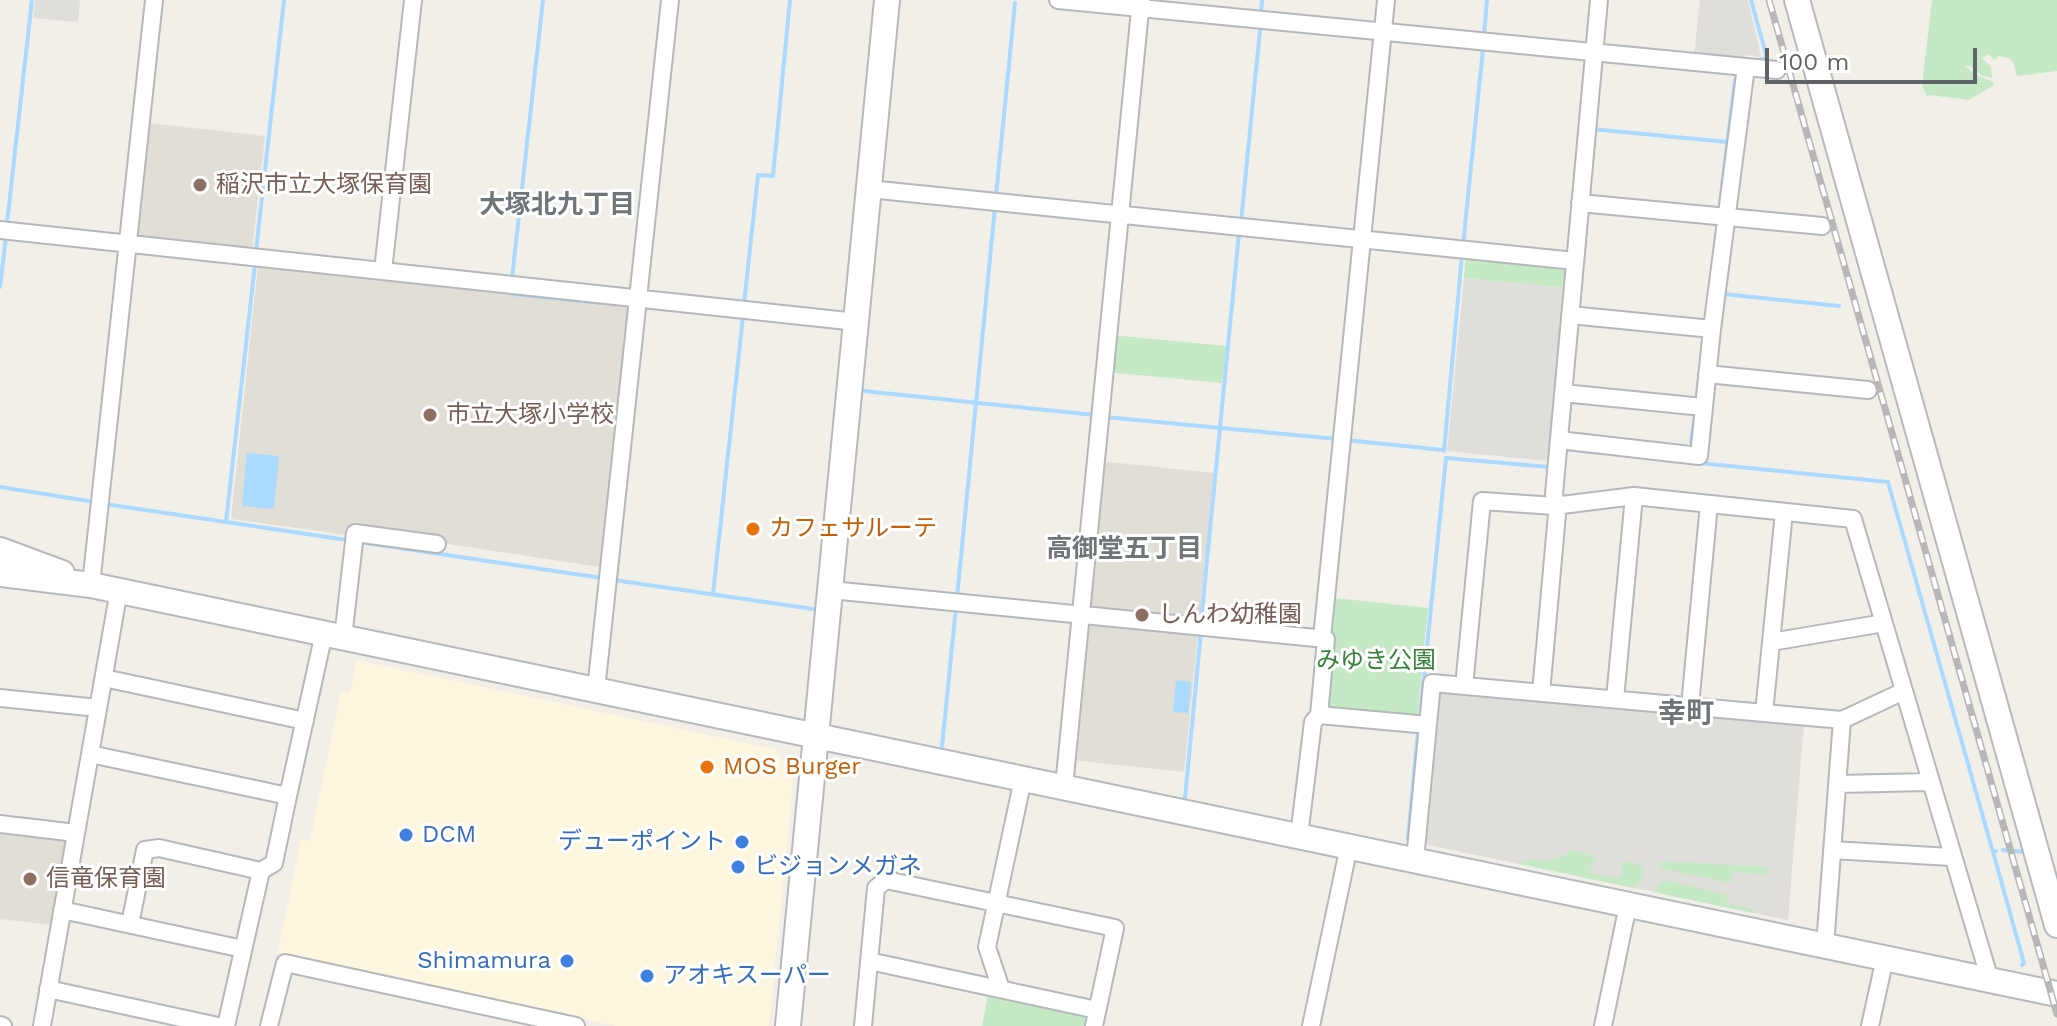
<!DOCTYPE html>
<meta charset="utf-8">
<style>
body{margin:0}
#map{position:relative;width:2057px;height:1026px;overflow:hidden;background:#f1efe8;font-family:"Work Sans",sans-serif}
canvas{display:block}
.scale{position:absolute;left:1765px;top:48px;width:212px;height:36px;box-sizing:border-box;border:4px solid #5f6368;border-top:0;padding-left:10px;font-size:24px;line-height:28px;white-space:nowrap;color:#5f6368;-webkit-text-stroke:6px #fff;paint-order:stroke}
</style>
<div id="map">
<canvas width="2057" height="1026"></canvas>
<div class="scale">100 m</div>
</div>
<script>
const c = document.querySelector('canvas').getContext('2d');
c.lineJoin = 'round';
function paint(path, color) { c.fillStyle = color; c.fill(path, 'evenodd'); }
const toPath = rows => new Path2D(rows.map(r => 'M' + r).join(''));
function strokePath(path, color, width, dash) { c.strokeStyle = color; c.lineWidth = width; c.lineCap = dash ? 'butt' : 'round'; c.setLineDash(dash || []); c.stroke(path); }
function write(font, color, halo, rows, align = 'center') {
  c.font = font + ' "Work Sans","Noto Sans JP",sans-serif'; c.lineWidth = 6; c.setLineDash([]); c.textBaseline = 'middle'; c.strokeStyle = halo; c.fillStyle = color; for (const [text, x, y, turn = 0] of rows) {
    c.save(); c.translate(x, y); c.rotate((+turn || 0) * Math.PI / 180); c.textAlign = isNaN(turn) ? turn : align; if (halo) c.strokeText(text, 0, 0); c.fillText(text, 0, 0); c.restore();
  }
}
const commercial = toPath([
 [357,660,774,749,794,775,769,1026,616,1026,278,952,301,839,310,841,341,692,350,693]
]);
const industrial = toPath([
 [35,0,80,0,78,22,33,18],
 [1700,0,1748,0,1761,57,1744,55,1743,61,1694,56],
 [1464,278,1566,288,1549,461,1447,451],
 [1438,689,1804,723,1788,920,1423,844]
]);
const education = toPath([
 [148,123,265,136,252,251,140,240,136,234],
 [258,265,509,291,509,294,626,307,628,310,600,567,349,529,348,535,231,519],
 [1100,461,1214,473,1184,772,1071,760],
 [0,829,67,840,52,925,0,919]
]);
const green = toPath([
 [1932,0,2057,0,2057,71,2017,76,2013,62,2008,58,1999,56,1994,60,1989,54,1982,58,1991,67,1992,78,1981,75,1968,65,1966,67,1980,77,1992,81,1994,85,1969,100,1930,95,1927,97,1922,85],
 [1466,252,1570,266,1568,288,1464,278],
 [1111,335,1226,346,1222,383,1107,372],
 [1335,598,1428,608,1417,721,1324,713],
 [1569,850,1578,851,1596,858,1597,861,1592,863,1590,873,1620,878,1624,861,1641,865,1644,871,1642,880,1634,888,1520,864,1524,860,1547,861,1566,855],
 [1661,861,1768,867,1767,871,1764,874,1732,872,1731,883,1662,869],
 [1664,880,1727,895,1727,903,1753,909,1753,913,1658,893,1657,887],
 [988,995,1082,1014,1086,1018,1084,1026,982,1026]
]);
const water = toPath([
 [247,453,279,456,274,509,242,506],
 [1176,680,1191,682,1188,713,1173,712]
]);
const stream = toPath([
 [1751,0,1767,58,1759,60],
 [1261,14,1262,0],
 [1484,35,1487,0],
 [1592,129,1727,142],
 [996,196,1015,3],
 [1720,204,1735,80],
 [1241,222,1260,30],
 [7,223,32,0],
 [1463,245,1483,49],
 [256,251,284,0],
 [512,278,543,0],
 [0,287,6,237],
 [513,294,602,303],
 [1723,294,1839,306],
 [744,304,758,175,773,176,790,0],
 [864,391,1094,415],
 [1697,394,1700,371],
 [1105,417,1337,439],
 [1346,440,1443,450],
 [1691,442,1694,421],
 [1567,449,1599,453],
 [1444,451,1462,255],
 [1700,463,1888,482,1993,852],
 [0,487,95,502],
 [105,504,347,540],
 [226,522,255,264],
 [359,542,602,578],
 [614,580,813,609],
 [713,594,743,316],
 [957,598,995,207],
 [1201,622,1239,233],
 [1420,717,1446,458,1549,467],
 [942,747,956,607],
 [1185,798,1201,631],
 [1408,839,1418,731],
 [2003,850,2025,852],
 [1996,851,1993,852,2024,963,2022,965]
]);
const street = toPath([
 [1058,0,1777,70],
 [869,189,1575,261],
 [1580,203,1822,226],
 [0,230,857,322],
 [383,271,413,0],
 [1570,315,1712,329],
 [1707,374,1868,390],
 [1563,393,1703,407],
 [1559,440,1699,456,1712,329,1746,67],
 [91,585,154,0],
 [831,590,1326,639,1319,715,1313,722,1299,836],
 [343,638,355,533,437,544],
 [1322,638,1386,0],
 [1771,642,1884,623],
 [104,678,305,721],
 [1464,686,1482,501,1554,506,1634,496,1853,519,1990,980],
 [596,690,670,0],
 [1541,693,1557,514,1554,494,1599,0],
 [0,698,98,708],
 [1615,699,1634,496],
 [1690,706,1709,504],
 [1764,713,1784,512],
 [1319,715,1428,725],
 [1842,720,1904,691],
 [90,754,288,796,324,633],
 [1837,784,1930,782],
 [1064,787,1141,0],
 [0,824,76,833],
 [1832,850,1951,857],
 [1415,860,1432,683,1842,720,1825,946],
 [261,871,274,863,288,796],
 [62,910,243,949],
 [130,924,145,850,159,848,261,871,226,1026],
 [869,961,1097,1010],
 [48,989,218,1026],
 [1001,989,987,947,1023,779],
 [0,1025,3,1026],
 [42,1026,119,590],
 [269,1026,285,963,576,1026],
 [863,1026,876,888,886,880,1115,928,1094,1026],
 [1311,1026,1349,846],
 [1603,1026,1628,905],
 [1870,1026,1885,958]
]);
const secondary = toPath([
 [1797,0,2057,925],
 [0,550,62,573],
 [0,574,91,585,2057,994],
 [788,1026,887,0]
]);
const rail = toPath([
 [1769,0,2057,1014]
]);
const markers = [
 [200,185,8,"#8d6e63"],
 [430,415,8,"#8d6e63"],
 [753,529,8,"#e8710a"],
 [1142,615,8,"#8d6e63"],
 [707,767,8,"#e8710a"],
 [406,835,8,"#3f7fe0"],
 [742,842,8,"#3f7fe0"],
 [738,867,8,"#3f7fe0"],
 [30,879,8,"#8d6e63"],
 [567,961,8,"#3f7fe0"],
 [647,976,8,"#3f7fe0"]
];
const educationNames = [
 ["稲沢市立大塚保育園",216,185],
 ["市立大塚小学校",446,415],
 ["しんわ幼稚園",1158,615],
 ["信竜保育園",46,879]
];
const foodNames = [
 ["カフェサルーテ",769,529],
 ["MOS Burger",723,767]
];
const parkNames = [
 ["みゆき公園",1376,661]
];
const shopNames = [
 ["DCM",422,835],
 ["デューポイント",726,842,"right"],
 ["ビジョンメガネ",754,867],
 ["Shimamura",551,961,"right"],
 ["アオキスーパー",663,976]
];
const neighbourhoodNames = [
 ["大塚北九丁目",557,205],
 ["高御堂五丁目",1124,549]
];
const quarterNames = [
 ["幸町",1686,714]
];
paint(commercial, '#fef7e0');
paint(industrial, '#e0deda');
paint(education, '#e1ded6');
paint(green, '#c5e8c5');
paint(water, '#aadaff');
strokePath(stream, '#aadaff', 4);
strokePath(street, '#b5b8bc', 20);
strokePath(secondary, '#b6babf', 28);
strokePath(street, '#fff', 16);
strokePath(secondary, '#fff', 24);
strokePath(rail, '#b6b7b8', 7);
strokePath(rail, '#fff', 4, [12]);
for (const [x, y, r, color] of markers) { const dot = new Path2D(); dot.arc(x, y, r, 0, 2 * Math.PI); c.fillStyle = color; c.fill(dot); strokePath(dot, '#fff', 3); }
write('24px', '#785e54', '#fff', educationNames, 'left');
write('24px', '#c56008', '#fff', foodNames, 'left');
write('24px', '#348238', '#fff', parkNames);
write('24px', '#366cbe', '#fff', shopNames, 'left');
write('bold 26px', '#70757a', '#fff', neighbourhoodNames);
write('bold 28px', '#70757a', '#fff', quarterNames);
</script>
